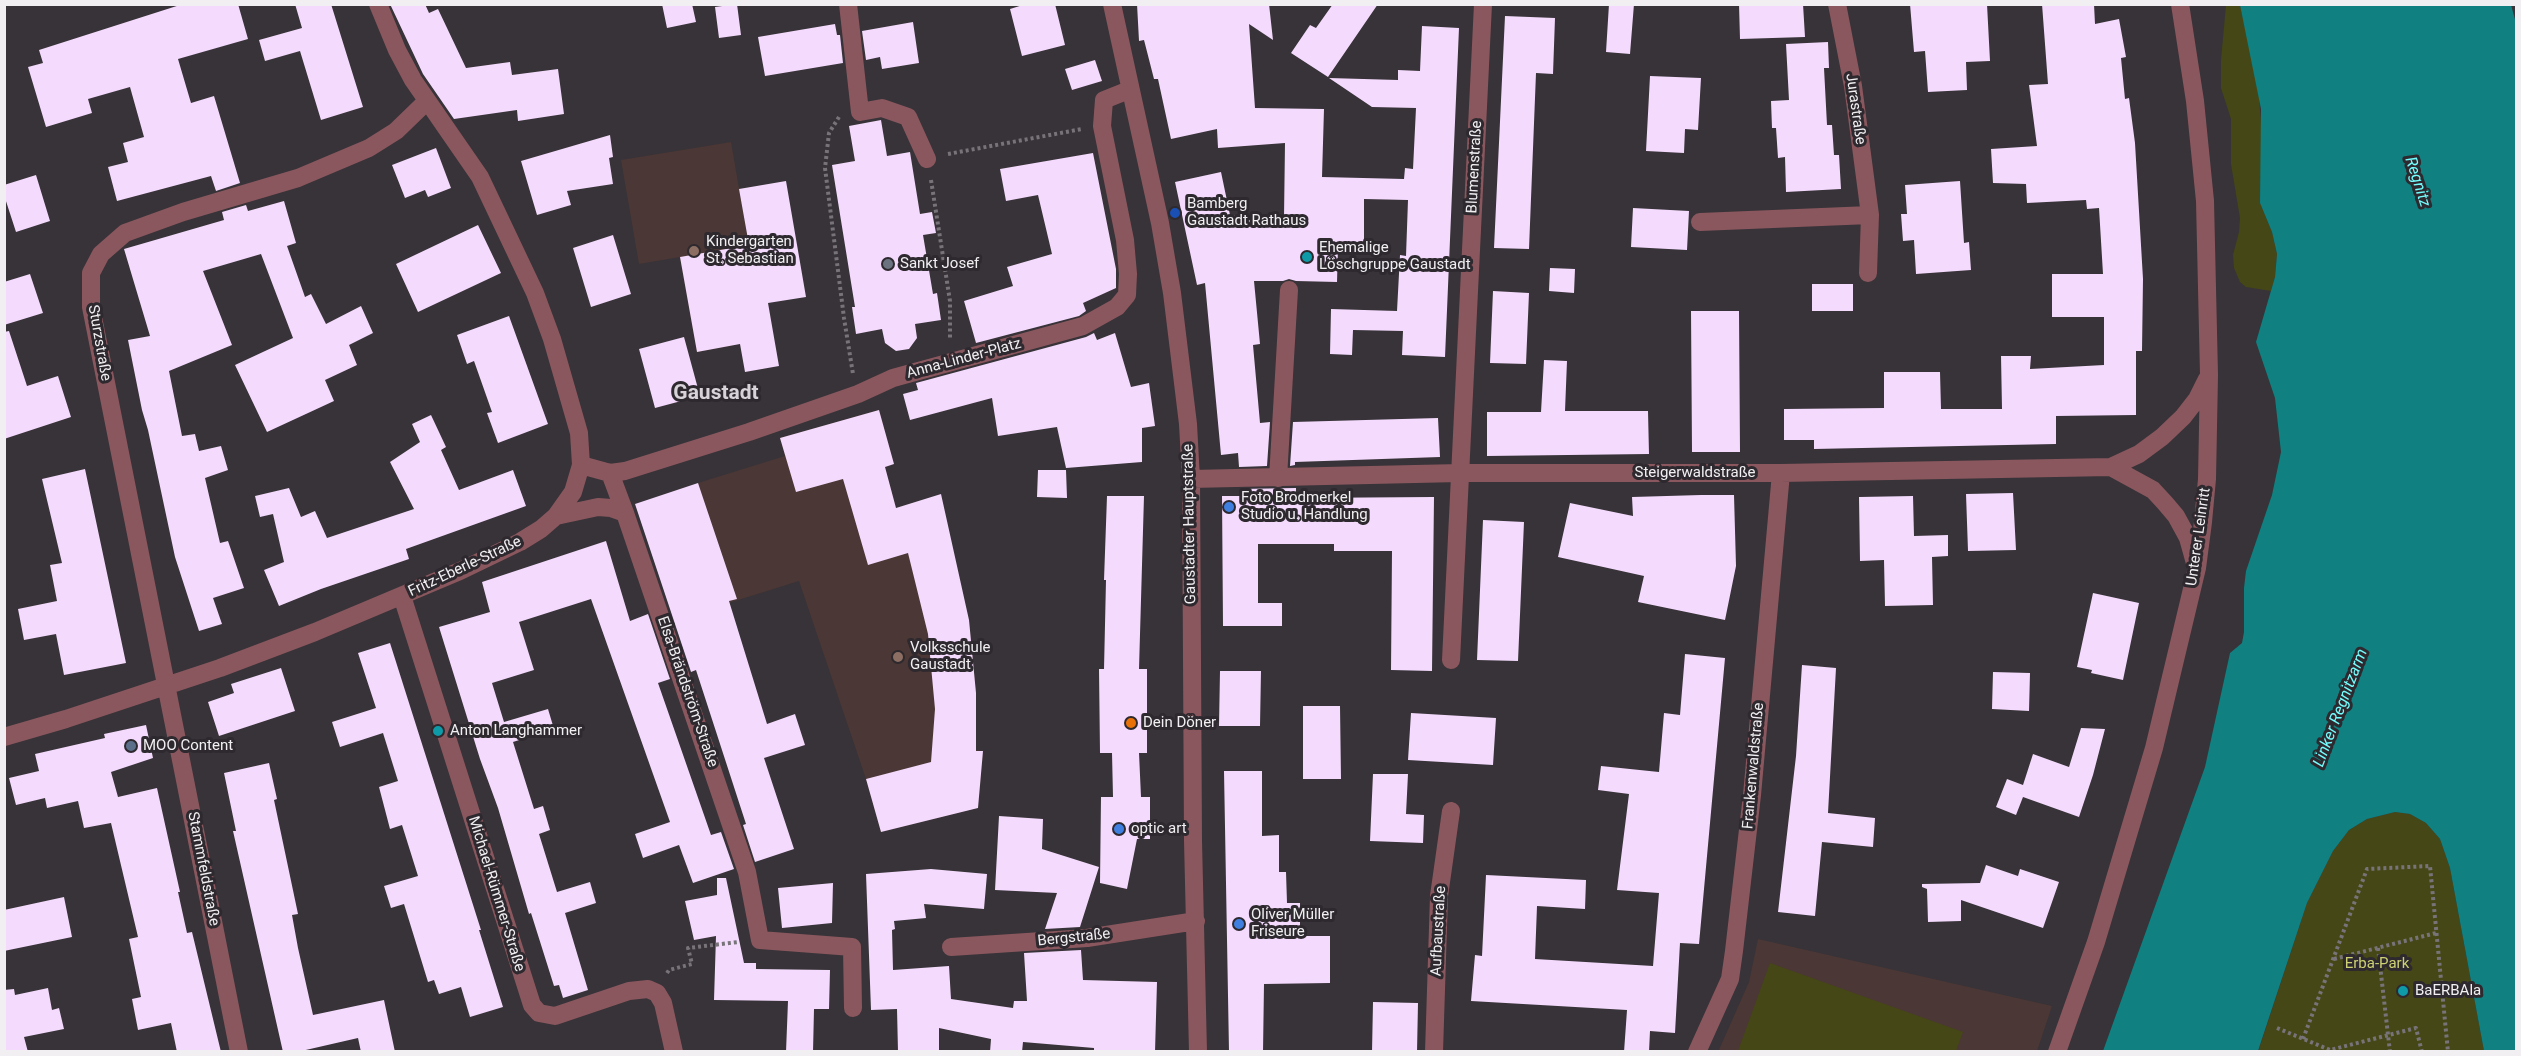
<!DOCTYPE html>
<meta charset="utf-8">
<style>
body{margin:0}
#map{position:relative;width:2521px;height:1056px;overflow:hidden;background:#373338;font-family:Roboto,sans-serif}
canvas{display:block}
.frame{position:absolute;inset:0;border:6px solid #f1eff2;pointer-events:none}
</style>
<div id="map">
<canvas width="2521" height="1056"></canvas>
<div class="frame"></div>
</div>
<script>
const c = document.querySelector('canvas').getContext('2d');
c.lineJoin = 'round';
function paint(path, color) { c.fillStyle = color; c.fill(path, 'evenodd'); }
const toPath = rows => new Path2D(rows.map(r => 'M' + r).join(''));
function strokePath(path, color, width, dash) { c.strokeStyle = color; c.lineWidth = width; c.lineCap = dash ? 'butt' : 'round'; c.setLineDash(dash || []); c.stroke(path); }
function write(font, color, halo, rows, align = 'center') {
  c.font = font + ' Roboto,sans-serif'; c.lineWidth = 6; c.setLineDash([]); c.textBaseline = 'middle'; c.strokeStyle = halo; c.fillStyle = color; for (const [text, x, y, turn = 0] of rows) {
    c.save(); c.translate(x, y); c.rotate((+turn || 0) * Math.PI / 180); c.textAlign = isNaN(turn) ? turn : align; if (halo) c.strokeText(text, 0, 0); c.fillText(text, 0, 0); c.restore();
  }
}
const education = toPath([
 [731,142,758,298,724,304,731,346,697,352,680,257,639,264,621,160],
 [879,410,894,464,885,467,896,508,969,620,976,693,976,750,983,751,979,796,969,810,881,832,866,779,799,581,674,620,698,483,785,456,780,438],
 [1758,939,2052,1006,2037,1051,1718,1052,1749,982]
]);
const green = toPath([
 [2226,5,2240,5,2258,83,2262,136,2260,203,2272,232,2277,254,2275,277,2271,291,2246,287,2240,282,2234,268,2233,255,2239,232,2240,218,2231,164,2231,119,2221,88,2221,60],
 [2395,812,2410,814,2426,823,2440,839,2450,868,2484,1051,2258,1052,2307,903,2333,851,2349,830,2367,819],
 [1770,963,1963,1032,1956,1051,1738,1051]
]);
const water = toPath([
 [2240,5,2511,5,2516,23,2516,1051,2484,1051,2450,868,2440,839,2426,823,2410,814,2395,812,2367,819,2349,830,2333,851,2307,903,2258,1051,2103,1051,2205,767,2230,653,2242,643,2244,632,2244,588,2246,571,2272,495,2281,452,2275,398,2256,342,2275,277,2277,254,2272,232,2260,203,2261,109]
]);
const building = toPath([
 [183,4,238,4,248,39,178,59,191,103,214,96,240,183,216,191,211,176,117,201,108,167,128,162,123,143,144,137,130,87,88,99,92,113,46,127,28,67,43,63,39,50],
 [295,4,331,4,363,107,321,120,300,51,265,61,259,40,302,28],
 [390,4,425,4,429,13,438,9,466,68,510,62,512,75,558,69,564,114,518,121,517,110,454,119,423,74],
 [662,4,692,4,696,22,667,28],
 [737,4,741,35,719,38,715,7],
 [1026,4,1055,4,1065,45,1022,56,1010,9],
 [1137,4,1269,4,1273,40,1249,24,1255,108,1324,109,1322,177,1404,179,1405,168,1413,169,1416,108,1372,107,1329,78,1398,80,1398,70,1420,71,1422,26,1459,28,1445,357,1402,355,1403,331,1353,330,1352,355,1330,354,1331,309,1397,311,1400,255,1406,256,1408,200,1364,199,1364,248,1338,247,1337,282,1296,281,1289,279,1283,281,1254,281,1260,344,1253,345,1260,423,1270,422,1267,466,1239,467,1238,453,1221,455,1205,283,1197,285,1175,182,1221,172,1230,215,1284,217,1285,143,1218,148,1217,129,1171,139,1158,79,1154,79,1144,40,1139,41],
 [1333,4,1378,4,1328,77,1291,53,1310,25,1316,28],
 [1609,4,1634,4,1630,54,1606,52],
 [1739,4,1803,4,1805,37,1740,39],
 [1910,4,1987,4,1990,61,1966,62,1967,90,1928,92,1925,51,1914,52],
 [2042,4,2094,4,2095,24,2119,19,2126,57,2121,58,2125,99,2129,98,2135,143,2143,279,2142,351,2136,351,2136,415,2056,416,2056,444,1814,449,1814,440,1784,440,1784,409,1884,408,1884,372,1940,372,1941,409,2002,409,2001,356,2031,356,2030,369,2104,365,2104,317,2052,317,2052,274,2103,274,2099,208,2087,209,2086,200,2027,203,2026,184,1993,183,1991,149,2037,146,2029,85,2048,84],
 [1505,16,1555,18,1553,74,1536,73,1529,249,1494,248],
 [913,22,919,63,882,69,880,57,866,60,862,31],
 [835,24,837,35,840,35,843,63,765,76,758,37],
 [1828,42,1829,68,1824,68,1827,125,1832,125,1834,155,1839,155,1841,189,1786,192,1785,157,1778,158,1776,128,1772,128,1771,101,1789,100,1786,44],
 [1095,60,1102,81,1072,90,1065,69],
 [1650,76,1701,78,1698,130,1685,129,1684,153,1646,151],
 [881,120,887,156,910,152,920,214,932,212,936,233,923,235,933,294,937,293,941,320,915,324,917,338,909,349,896,351,885,343,882,329,856,334,852,307,855,307,832,165,855,161,849,126],
 [610,135,613,157,609,158,613,184,567,191,571,205,537,215,521,161],
 [436,148,451,188,428,197,425,190,405,198,392,165],
 [1093,153,1116,269,1116,288,1083,303,1086,311,1079,316,976,343,964,301,1013,286,1007,267,1052,254,1038,195,1006,201,1000,169],
 [36,175,50,221,16,232,4,195,4,185],
 [786,181,806,297,768,303,779,366,745,372,740,344,697,352,680,257,749,245,739,189],
 [1960,181,1964,243,1969,242,1971,270,1916,274,1914,240,1903,241,1901,214,1907,214,1905,185],
 [284,201,296,243,287,246,305,297,311,294,326,324,361,306,373,333,349,345,357,365,325,380,334,401,267,432,235,365,293,338,261,254,203,271,232,345,169,371,182,436,195,434,199,451,221,446,228,470,205,478,220,543,228,541,244,588,213,598,222,624,199,631,175,557,148,430,142,410,128,340,150,336,124,249,224,220,222,212,246,205,248,211],
 [1633,208,1689,211,1687,250,1631,247],
 [478,225,501,273,418,312,396,264],
 [613,235,631,294,591,307,573,248],
 [1550,268,1575,269,1574,293,1549,291],
 [30,274,43,313,4,325,4,282],
 [1812,284,1853,284,1853,311,1812,311],
 [1493,291,1529,293,1526,364,1490,363],
 [1691,311,1739,311,1740,452,1692,452],
 [509,316,548,424,498,443,487,413,492,412,474,361,467,364,457,335],
 [9,331,27,386,58,376,71,417,4,439,4,332],
 [1094,333,1097,340,1115,333,1131,387,1149,383,1155,426,1142,428,1142,462,1066,468,1057,427,998,436,992,398,910,420,903,394,918,390,916,383,1086,337],
 [684,337,700,396,655,408,639,349],
 [1544,360,1567,361,1565,411,1648,411,1649,454,1487,456,1487,412,1541,412],
 [879,410,894,464,885,467,896,508,941,494,969,620,976,693,976,751,983,751,978,808,881,832,866,779,931,762,935,709,928,634,908,553,868,565,843,479,796,492,780,438],
 [431,415,446,447,441,450,459,490,513,470,526,506,406,549,409,559,321,589,279,606,264,570,284,562,273,514,260,517,255,496,289,488,301,517,315,511,327,538,414,509,390,462,420,442,412,424],
 [1438,418,1440,457,1295,462,1295,465,1290,466,1293,422],
 [85,469,126,663,64,675,56,634,24,640,18,609,57,601,50,565,62,563,42,479],
 [1038,470,1066,470,1067,498,1037,497],
 [698,483,737,599,729,601,767,724,795,714,805,745,764,758,794,849,755,862,743,825,746,824,696,670,691,672,635,504],
 [1296,488,1296,498,1434,497,1432,671,1391,670,1392,551,1334,551,1334,544,1258,544,1258,603,1282,603,1282,626,1223,626,1222,496,1241,496,1240,489],
 [2013,493,2016,550,1968,551,1966,494],
 [1701,495,1734,495,1736,566,1725,620,1638,602,1644,576,1558,557,1570,503,1633,516,1632,497],
 [1107,496,1144,496,1139,669,1147,669,1147,753,1139,753,1141,797,1150,797,1150,839,1137,839,1127,889,1100,883,1101,797,1113,797,1112,753,1100,753,1099,669,1104,669,1106,580,1104,580],
 [1913,496,1914,536,1948,535,1948,556,1932,557,1933,605,1885,606,1884,560,1860,561,1859,497],
 [1483,520,1524,522,1518,661,1477,660],
 [606,541,630,621,648,614,670,679,658,683,711,835,721,832,734,869,693,883,679,845,643,858,635,834,670,822,591,599,519,622,534,670,492,683,504,722,548,709,554,729,513,742,534,809,543,806,550,830,539,834,557,892,590,882,596,903,565,913,588,990,563,998,559,985,554,986,531,913,529,914,498,808,480,759,439,627,490,612,482,582],
 [2093,593,2139,603,2123,680,2091,673,2092,670,2077,667],
 [390,643,481,930,479,930,503,1007,470,1017,461,987,439,994,434,980,428,982,404,904,391,908,384,886,418,876,402,825,390,829,379,787,398,781,383,733,340,747,332,722,376,708,358,653],
 [1685,654,1725,658,1699,944,1680,943,1675,1033,1650,1031,1649,1052,1624,1052,1627,1010,1471,1001,1475,955,1482,956,1486,875,1586,880,1585,909,1537,906,1535,959,1653,966,1659,893,1617,890,1629,794,1598,790,1601,766,1659,772,1664,713,1680,715],
 [1802,665,1836,668,1828,813,1875,818,1873,847,1822,842,1815,916,1778,912,1796,756],
 [281,668,295,711,219,736,208,702,234,693,231,684],
 [1220,671,1261,671,1260,726,1219,726],
 [1993,672,2030,673,2029,711,1992,709],
 [1303,706,1340,706,1341,779,1303,779],
 [1411,713,1496,718,1493,765,1408,760],
 [146,725,153,758,111,772,118,797,157,788,180,892,178,892,187,933,192,932,221,1052,177,1052,171,1023,138,1030,132,999,141,997,129,939,138,937,111,823,84,828,78,801,47,808,45,798,16,805,9,778,39,771,35,754,105,738,104,734],
 [2081,728,2105,729,2093,775,2079,817,2023,797,2016,815,1996,807,2007,779,2023,785,2033,754,2069,767],
 [269,763,277,799,274,800,298,914,292,915,298,948,313,1015,384,1000,395,1052,361,1052,358,1038,297,1052,283,1052,233,831,236,831,224,773],
 [1224,771,1262,771,1262,836,1279,835,1279,872,1286,872,1287,903,1300,903,1300,936,1330,936,1330,983,1264,984,1263,1052,1229,1052],
 [1373,774,1408,774,1406,814,1424,815,1423,843,1370,841],
 [999,816,1043,819,1042,849,1099,867,1080,927,1045,929,1057,893,995,890],
 [1986,865,2018,876,2020,869,2059,882,2043,928,1961,900,1961,921,1928,922,1927,889,1922,887,1922,884,1980,883],
 [931,869,987,874,984,909,924,904,926,918,894,921,895,929,892,930,893,970,949,966,951,999,1013,1008,1014,1001,1027,1001,1024,953,1081,950,1083,980,1157,982,1155,1052,1094,1052,1094,1048,1023,1042,1022,1052,990,1052,991,1039,939,1028,939,1052,898,1052,897,1009,871,1010,866,874],
 [717,878,726,878,744,963,756,963,756,969,830,970,829,1009,814,1009,813,1052,786,1052,788,1001,714,1000,716,936,694,940,685,901,717,895],
 [833,883,832,923,782,928,778,888],
 [64,897,72,937,4,951,4,910],
 [48,988,52,1010,59,1008,64,1029,24,1037,28,1052,4,1052,4,990,14,989,15,995],
 [1373,1002,1418,1003,1417,1052,1372,1052]
]);
const path = toPath([
 [839,117,829,133,825,168,844,318,853,374],
 [948,154,1082,129],
 [931,180,950,301,950,339],
 [2378,948,2390,1052],
 [2334,959,2436,933],
 [667,973,669,970,692,964,688,948,738,942],
 [2277,1028,2330,1050,2416,1028,2422,1052],
 [2303,1039,2367,869,2430,866,2448,1052]
]);
const minor = toPath([
 [848,4,860,112,882,108,908,117,927,159],
 [1112,4,1160,223,1172,293,1188,424,1191,479,1193,841,1198,1052],
 [1837,4,1853,86,1870,215,1868,273],
 [1700,222,1870,215],
 [581,465,610,473,625,471,749,432,858,394,893,378,1083,326,1117,307,1127,295,1128,274,1125,240,1102,126,1104,100,1129,90],
 [2111,467,2153,490,2165,503,2176,516,2188,538,2195,563],
 [610,473,625,513],
 [1278,478,1289,290],
 [1191,479,1460,473,1781,473,2111,467,2139,454,2162,437,2183,417,2197,399,2207,379],
 [556,516,598,507,611,508,625,513,747,872,760,940,852,947,853,1008],
 [402,596,532,1005,539,1013,555,1016,629,991,648,989,657,993,663,1003,674,1052],
 [1451,660,1483,4],
 [4,737,66,719,220,668,315,632,460,571,520,542,541,529,556,516,573,492,581,465,579,433,552,339,535,293,480,177,413,80,397,50,378,4],
 [951,947,1087,938,1196,921],
 [239,1052,91,307,91,273,101,254,125,233,183,212,298,178,369,148,396,131,427,101],
 [1434,1052,1439,896,1451,811],
 [1697,1052,1730,979,1734,951,1752,795,1781,473],
 [2057,1052,2096,942,2154,748,2197,568,2203,522,2207,479,2209,375,2205,201,2195,101,2180,4]
]);
const markers = [
 [1175,213,6,"#1a4fb4"],
 [694,251,6,"#8d6e63"],
 [1307,257,6,"#0f9aa8"],
 [888,264,6,"#6b7280"],
 [1229,507,6,"#3f7fe0"],
 [898,657,6,"#8d6e63"],
 [1131,723,6,"#e8710a"],
 [438,731,6,"#0f9aa8"],
 [131,746,6,"#5c6f8a"],
 [1119,829,6,"#3f7fe0"],
 [1239,924,6,"#3f7fe0"],
 [2403,991,6,"#0f9aa8"]
];
const streetNames = [
 ["Jurastraße",1855,109,82],
 ["Blumenstraße",1475,167,-87],
 ["Sturzstraße",99,343,80],
 ["Anna-Linder-Platz",964,359,-15],
 ["Steigerwaldstraße",1695,473],
 ["Gaustadter Hauptstraße",1190,524,-91],
 ["Unterer Leinritt",2199,537,-82],
 ["Fritz-Eberle-Straße",465,567,-25],
 ["Elsa-Brändström-Straße",687,692,71],
 ["Frankenwaldstraße",1754,766,-85],
 ["Stammfeldstraße",203,869,79],
 ["Michael-Rümmer-Straße",496,894,73],
 ["Aufbaustraße",1439,931,-87],
 ["Bergstraße",1074,938,-6]
];
const poiNames = [
 ["Bamberg",1187,204],
 ["Gaustadt Rathaus",1187,221],
 ["Kindergarten",706,242],
 ["St. Sebastian",706,259],
 ["Ehemalige",1319,248],
 ["Löschgruppe Gaustadt",1319,265],
 ["Sankt Josef",900,264],
 ["Foto Brodmerkel",1241,498],
 ["Studio u. Handlung",1241,515],
 ["Volksschule",910,648],
 ["Gaustadt",910,665],
 ["Dein Döner",1143,723],
 ["Anton Langhammer",450,731],
 ["MOO Content",143,746],
 ["optic art",1131,829],
 ["Oliver Müller",1251,915],
 ["Friseure",1251,932],
 ["BaERBAla",2415,991]
];
const parkNames = [
 ["Erba-Park",2377,964]
];
const waterNames = [
 ["Regnitz",2417,182,72],
 ["Linker Regnitzarm",2341,708,-69]
];
const districtNames = [
 ["Gaustadt",716,394]
];
paint(education, '#4b3735');
paint(green, '#454716');
paint(water, '#108081');
paint(building, '#f4dafd');
strokePath(path, '#777378', 4, [3, 3]);
strokePath(minor, '#8a575e', 18);
for (const [x, y, r, color] of markers) { const dot = new Path2D(); dot.arc(x, y, r, 0, 2 * Math.PI); c.fillStyle = color; c.fill(dot); strokePath(dot, '#2d292e', 2); }
write('15px', '#f1eff2', '#2d292e', streetNames);
write('15px', '#f1eff2', '#2d292e', poiNames, 'left');
write('15px', '#cdd172', '#2d292e', parkNames);
write('italic 16px', '#74fdfe', '#2d292e', waterNames);
write('bold 21px', '#d7d3d9', '#2d292e', districtNames);
</script>
